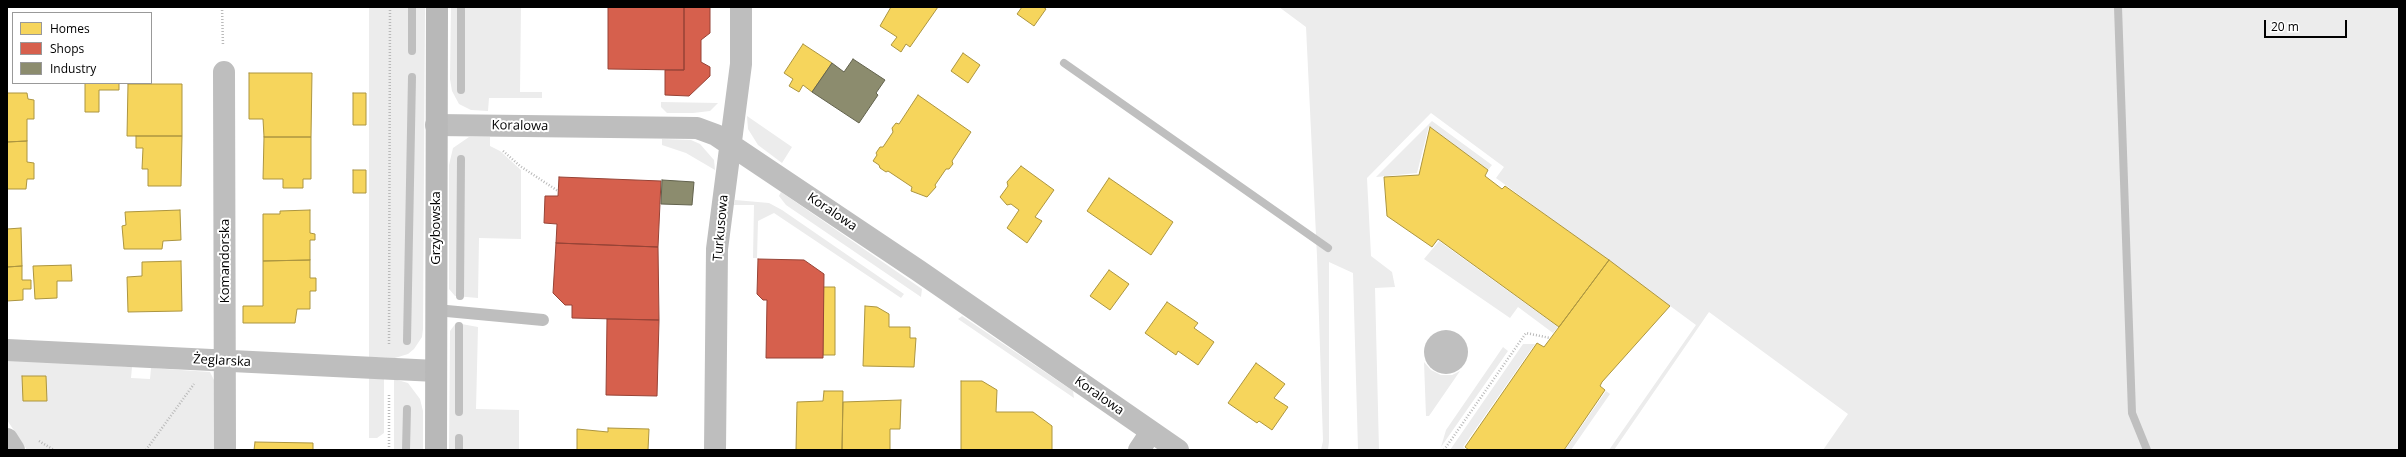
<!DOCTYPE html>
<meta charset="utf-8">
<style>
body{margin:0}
#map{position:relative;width:2406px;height:457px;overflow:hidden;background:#fff;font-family:"Open Sans",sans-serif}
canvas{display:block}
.frame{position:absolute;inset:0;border:8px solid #000;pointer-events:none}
.legend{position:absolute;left:12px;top:12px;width:140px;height:72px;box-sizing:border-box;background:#fff;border:1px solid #999;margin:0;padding:5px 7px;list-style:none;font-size:12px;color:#000}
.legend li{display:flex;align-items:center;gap:8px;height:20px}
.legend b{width:20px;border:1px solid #999}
.scale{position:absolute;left:2264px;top:20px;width:83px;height:18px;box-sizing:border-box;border:2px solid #000;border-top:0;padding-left:5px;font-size:12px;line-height:14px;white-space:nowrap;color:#000;-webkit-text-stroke:3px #fff;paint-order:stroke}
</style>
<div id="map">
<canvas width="2406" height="457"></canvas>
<div class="frame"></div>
<ul class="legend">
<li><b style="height:11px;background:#f6d55c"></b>Homes</li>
<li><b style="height:11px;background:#d6604d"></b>Shops</li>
<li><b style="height:11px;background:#8c8c6e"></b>Industry</li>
</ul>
<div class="scale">20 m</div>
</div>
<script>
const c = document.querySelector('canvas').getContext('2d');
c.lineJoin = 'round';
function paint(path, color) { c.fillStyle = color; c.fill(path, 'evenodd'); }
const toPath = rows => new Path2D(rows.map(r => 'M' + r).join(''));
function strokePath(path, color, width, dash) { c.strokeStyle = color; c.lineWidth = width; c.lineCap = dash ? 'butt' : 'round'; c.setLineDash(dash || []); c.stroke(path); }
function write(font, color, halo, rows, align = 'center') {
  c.font = font + ' "Open Sans",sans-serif'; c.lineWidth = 4; c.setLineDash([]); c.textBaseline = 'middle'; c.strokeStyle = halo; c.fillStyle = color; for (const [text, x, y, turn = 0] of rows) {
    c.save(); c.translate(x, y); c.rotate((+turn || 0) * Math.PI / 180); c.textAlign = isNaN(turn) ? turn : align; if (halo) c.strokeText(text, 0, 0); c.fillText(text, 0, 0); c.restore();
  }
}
const green = toPath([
 [369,7,425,7,423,329,422,337,414,349,408,354,395,358,369,357],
 [451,7,521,7,520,92,542,92,542,98,489,98,488,111,471,110,459,104,452,91,450,79],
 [1279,7,2399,7,2399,450,1823,450,1848,414,1709,312,1614,450,1609,450,1696,325,1496,178,1504,167,1431,113,1367,178,1371,256,1392,272,1395,287,1375,288,1379,450,1358,450,1353,273,1329,262,1329,442,1328,450,1321,450,1323,441,1317,256,1306,27],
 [661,102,718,103,710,111,693,113,667,113,661,107],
 [747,116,792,147,782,163,758,145,748,129],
 [1432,121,1492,165,1488,170,1429,126,1417,173,1376,177],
 [469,137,490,137,490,146,500,151,521,170,521,239,479,238,478,298,455,296,449,289,449,165,453,148],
 [662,139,691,140,700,144,714,160,715,170,686,153,662,145],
 [781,192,922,289,921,297,786,205,779,196],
 [735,200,769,203,782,210,904,294,901,298,774,213,758,221,757,258,753,258,754,205,734,205],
 [1439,241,1558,327,1553,333,1518,307,1510,318,1424,259],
 [962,316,1073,391,1074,398,958,319],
 [456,323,478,327,476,409,519,410,519,450,449,450,450,331],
 [1523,344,1535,344,1463,447,1467,450,1450,450],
 [1503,347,1508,351,1441,447,1446,430],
 [7,360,132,367,131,378,150,379,151,368,210,372,215,382,215,450,27,450,7,420],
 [1424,362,1431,370,1441,375,1452,375,1460,371,1429,416,1426,416],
 [369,378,384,378,384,433,377,438,369,438],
 [394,379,408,383,420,399,423,411,423,450,394,450],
 [1606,391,1610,394,1571,450,1565,450]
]);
const water = toPath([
 '1424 352a22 22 0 1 1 44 0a22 22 0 1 1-44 0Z'
]);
const homes = toPath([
 [891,7,938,7,910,47,906,44,901,52,891,45,897,37,880,26,891,7],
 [1022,7,1043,7,1046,9,1034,26,1017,14,1022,7],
 [803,44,832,63,812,92,803,85,799,92,789,86,793,79,784,73,803,44],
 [963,53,980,65,968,83,951,71,963,53],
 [249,73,312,73,311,137,264,137,263,119,249,119,249,73],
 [85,83,119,83,119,90,99,90,99,112,85,112,85,83],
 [128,84,182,84,182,136,127,136,128,84],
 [7,93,27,93,28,99,34,100,34,119,27,119,27,141,7,142,7,93],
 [353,93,366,93,366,125,353,125,353,93],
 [918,95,971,132,952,161,953,164,949,169,946,169,935,185,936,187,927,197,911,191,912,187,888,171,886,172,880,168,879,165,873,161,877,155,876,153,880,147,883,147,893,132,892,128,896,123,899,124,918,95],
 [1430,127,1488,170,1485,176,1502,189,1505,186,1609,260,1559,327,1438,239,1432,247,1387,216,1384,177,1419,175,1430,127],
 [136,136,182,136,181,186,148,186,148,169,142,169,143,148,136,148,136,136],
 [264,137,311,137,311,179,303,179,303,188,283,188,283,179,263,179,264,137],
 [27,141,27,162,34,163,34,179,27,179,26,189,7,189,7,142,27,141],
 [1021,166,1054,190,1035,217,1042,221,1027,243,1007,228,1019,210,1011,204,1007,205,1000,197,1008,186,1007,182,1021,166],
 [353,170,366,170,366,193,353,193,353,170],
 [1109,178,1173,222,1151,255,1087,211,1109,178],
 [180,210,181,240,163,241,162,249,124,249,122,226,126,225,125,212,180,210],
 [310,210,310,233,315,234,315,240,310,240,310,260,263,261,263,214,280,214,280,211,310,210],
 [21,228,22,266,7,267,7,229,21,228],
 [310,260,310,278,316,278,316,291,310,291,310,309,297,309,295,323,243,323,243,306,263,306,263,261,310,260],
 [1609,260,1670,306,1602,382,1600,386,1605,390,1564,450,1469,450,1465,447,1537,343,1544,347,1609,260],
 [181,261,182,311,128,312,127,277,142,276,142,262,181,261],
 [71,265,72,281,57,281,57,298,35,299,33,266,71,265],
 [22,266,22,280,31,280,31,289,23,289,23,300,7,301,7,267,22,266],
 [1109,270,1129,284,1110,310,1090,296,1109,270],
 [823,287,835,287,835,355,823,355,823,287],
 [1167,302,1198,323,1194,328,1214,342,1198,365,1178,351,1176,355,1145,333,1167,302],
 [865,306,877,307,889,314,889,327,910,327,910,338,916,338,914,367,863,366,865,306],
 [1256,363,1285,384,1274,398,1288,407,1272,430,1259,421,1257,423,1228,403,1256,363],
 [22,376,46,376,47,401,23,401,22,376],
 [961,381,982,381,997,390,996,412,1033,412,1052,426,1052,450,961,450,961,381],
 [824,391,843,391,842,450,796,450,797,402,823,401,824,391],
 [901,400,900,429,890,429,890,450,842,450,843,402,901,400],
 [608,428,649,429,648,450,577,450,577,429,608,432,608,428],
 [255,442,313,443,313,450,254,450,255,442]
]);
const shops = toPath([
 [608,7,684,7,684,70,608,69,608,7],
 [684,7,710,7,710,33,701,40,701,62,710,67,710,76,689,96,665,95,665,70,684,70,684,7],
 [559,177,661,181,658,247,556,243,557,224,544,223,545,196,558,196,559,177],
 [556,243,658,247,659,320,572,318,572,305,565,305,553,293,556,243],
 [758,259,804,260,824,274,823,358,766,358,767,300,763,300,757,294,758,259],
 [607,319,659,320,657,396,606,395,607,319]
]);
const industry = toPath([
 [853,59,885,80,876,93,878,95,859,123,812,92,832,63,844,72,853,59],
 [662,180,694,182,692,205,661,204,662,180]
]);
const stream = toPath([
 [2118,7,2132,413,2147,450],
 [412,51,412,7],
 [1064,63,1328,248],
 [461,90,461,7],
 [460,296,461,159],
 [407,341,412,77],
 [459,412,459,326],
 [459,438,459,450],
 [406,450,407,409]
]);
const path = toPath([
 [222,7,223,46],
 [503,151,520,166,558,191],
 [389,344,390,7],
 [39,441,54,450],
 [146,450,194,384],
 [389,450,389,395],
 [1444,450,1526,333,1550,338]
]);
const lane = toPath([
 [436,310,543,320]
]);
const street = toPath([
 [224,72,225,450],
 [436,125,697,128,716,135,919,271,1178,450],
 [7,350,436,371],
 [7,439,14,450],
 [715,450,717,249,741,64,741,7],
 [1139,450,1151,432]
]);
const secondary = toPath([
 [436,450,437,7]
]);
const streetNames = [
 ["Koralowa",520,126,1],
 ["Koralowa",832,212,34],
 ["Grzybowska",436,228,-90],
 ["Turkusowa",721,228,-85],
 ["Komandorska",225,261,-90],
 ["Żeglarska",222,361,3],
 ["Koralowa",1099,396,35]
];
paint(green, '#ececec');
paint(water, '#bfbfbf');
paint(homes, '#f6d55c');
strokePath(homes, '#ac9540', 1);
paint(shops, '#d6604d');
strokePath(shops, '#964336', 1);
paint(industry, '#8c8c6e');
strokePath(industry, '#62624d', 1);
strokePath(stream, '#bfbfbf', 8);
strokePath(path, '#b9b9b9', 2.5, [1, 2]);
strokePath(lane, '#bebebe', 12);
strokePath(street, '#bebebe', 22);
strokePath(secondary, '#b8b8b8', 22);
write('13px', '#000', '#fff', streetNames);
</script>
